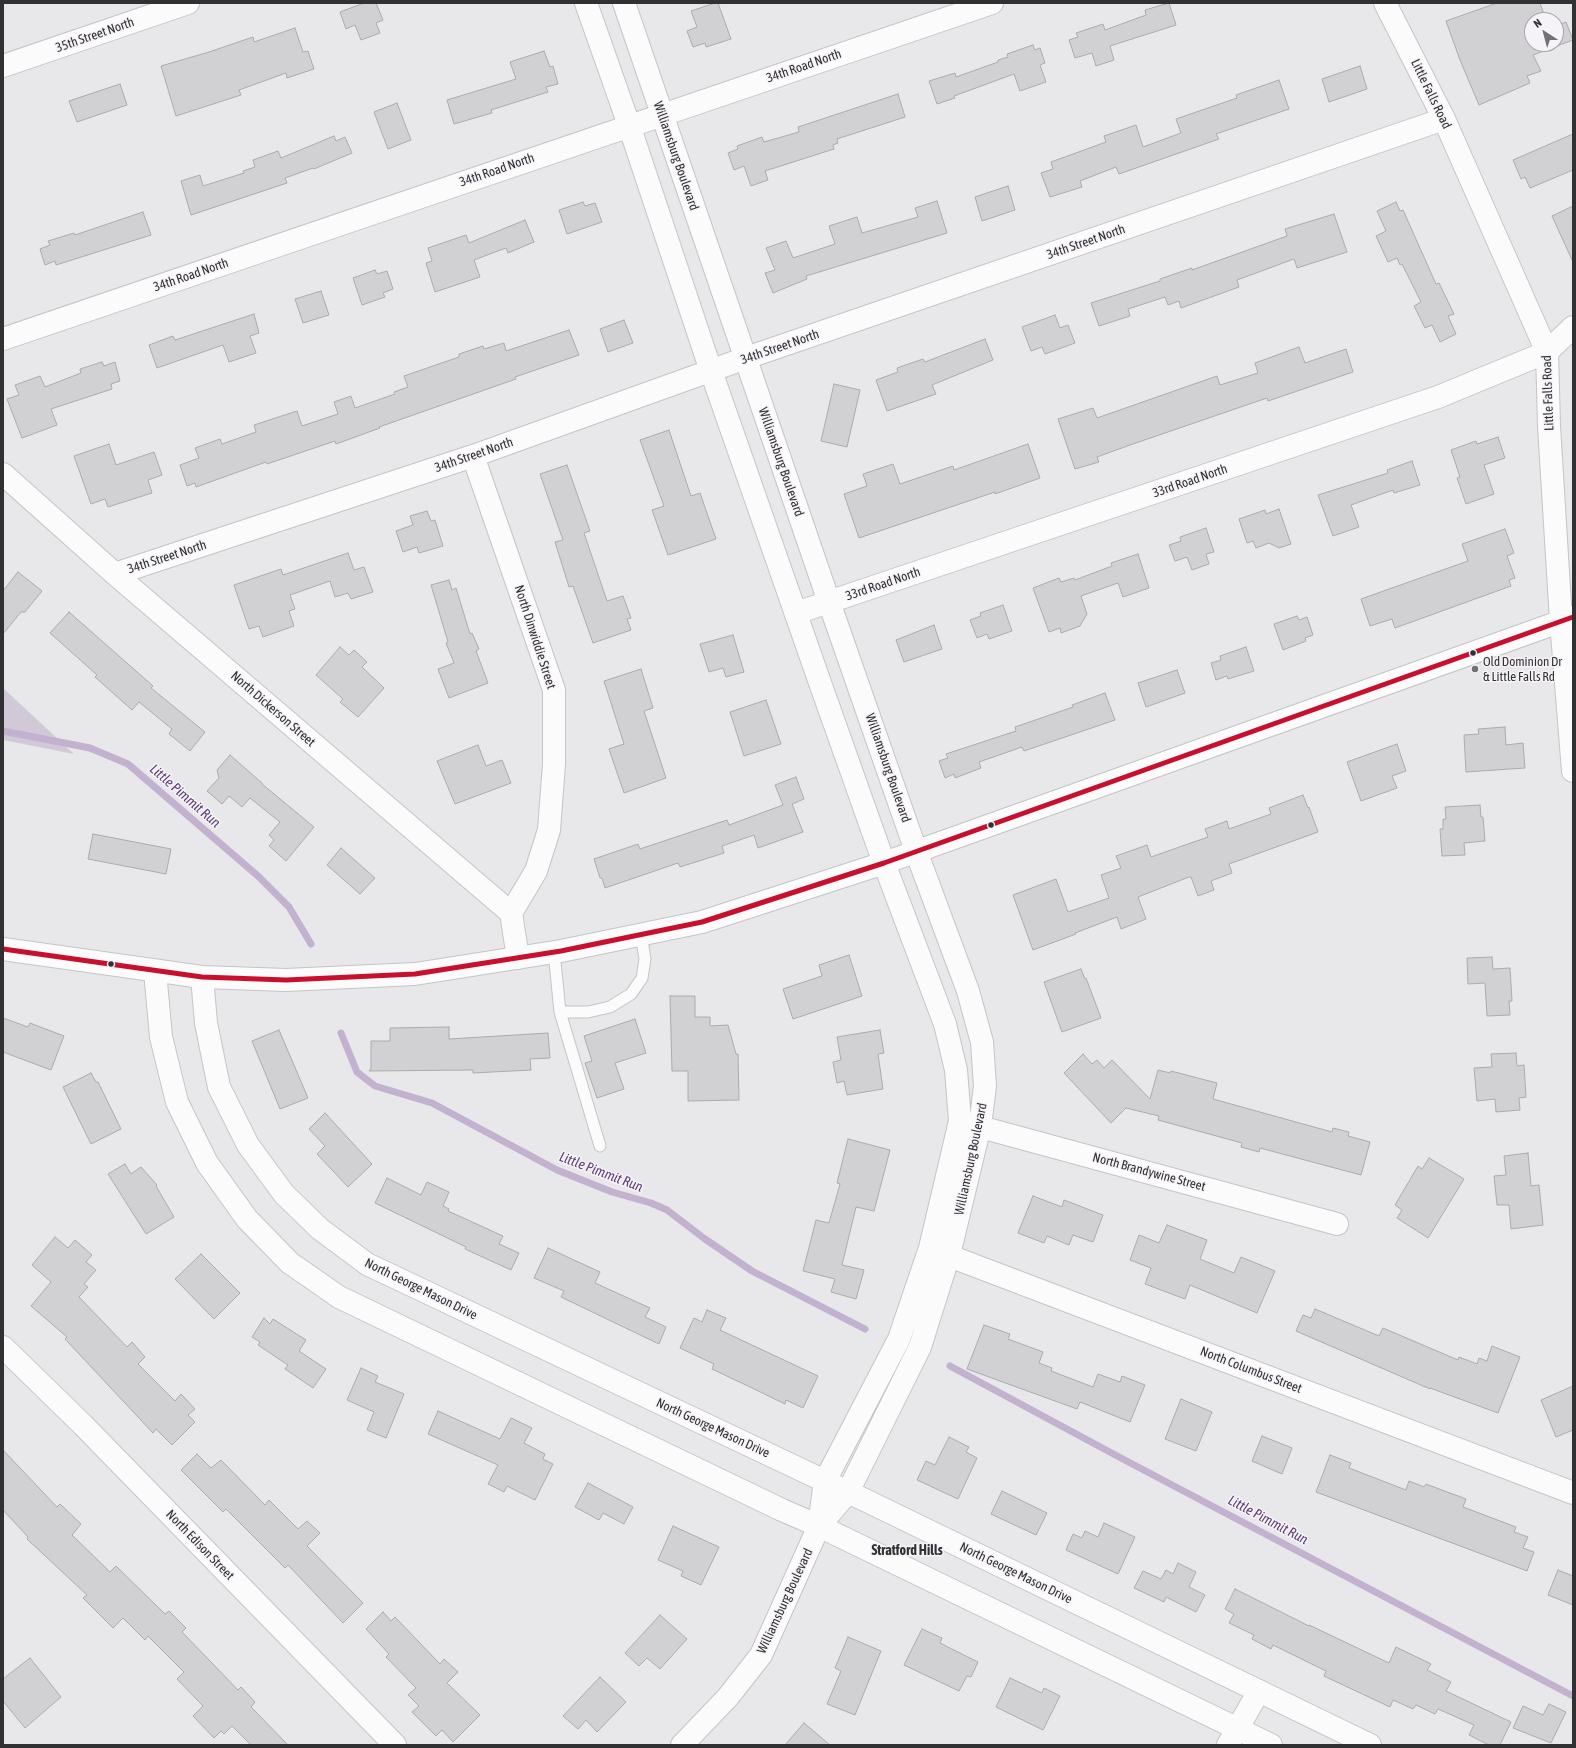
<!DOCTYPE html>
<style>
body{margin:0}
#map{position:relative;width:1576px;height:1748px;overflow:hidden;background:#e8e7e9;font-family:"Asap Condensed",sans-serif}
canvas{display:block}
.frame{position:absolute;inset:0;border:4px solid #313032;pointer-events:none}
.north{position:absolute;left:1524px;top:12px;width:40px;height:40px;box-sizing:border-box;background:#f6f3f8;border:1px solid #a7a5a9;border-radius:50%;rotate:324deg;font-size:11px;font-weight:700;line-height:16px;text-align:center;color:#313032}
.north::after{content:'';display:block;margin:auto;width:14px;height:18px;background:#717072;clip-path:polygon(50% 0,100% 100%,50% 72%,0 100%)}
</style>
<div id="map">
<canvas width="1576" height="1748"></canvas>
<div class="frame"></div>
<div class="north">N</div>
</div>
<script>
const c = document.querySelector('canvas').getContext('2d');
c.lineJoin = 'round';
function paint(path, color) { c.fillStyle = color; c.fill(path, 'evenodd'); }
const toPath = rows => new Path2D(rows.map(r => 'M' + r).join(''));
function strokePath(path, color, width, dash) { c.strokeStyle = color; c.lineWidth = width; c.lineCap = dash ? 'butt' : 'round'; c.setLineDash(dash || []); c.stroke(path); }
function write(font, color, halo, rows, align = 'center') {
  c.font = font + ' "Asap Condensed",sans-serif'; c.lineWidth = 3; c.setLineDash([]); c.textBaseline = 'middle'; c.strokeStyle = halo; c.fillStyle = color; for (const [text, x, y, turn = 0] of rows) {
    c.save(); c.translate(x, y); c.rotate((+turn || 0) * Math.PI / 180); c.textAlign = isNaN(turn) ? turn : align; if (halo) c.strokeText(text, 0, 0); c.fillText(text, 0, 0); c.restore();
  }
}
const green = toPath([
 [3,688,74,754,3,740]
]);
const stream = toPath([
 [3,731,90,748,128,764,258,876,289,907,311,944],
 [341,1033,357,1072,375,1086,432,1103,557,1170,612,1192,651,1203,667,1210,705,1239,752,1271,865,1329],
 [950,1366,1119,1457,1573,1696]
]);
const building = toPath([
 [364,3,376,3,383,20,376,23,380,33,361,40,355,25,346,29,340,12,364,3],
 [715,3,718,3,731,39,706,47,705,43,693,47,687,31,697,27,691,11,715,3],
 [1169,3,1176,25,1110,46,1114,60,1096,66,1092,53,1075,58,1069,40,1078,37,1076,33,1103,24,1105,30,1146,15,1145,10,1169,3],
 [1497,3,1540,3,1546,20,1532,20,1532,44,1556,44,1556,26,1566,22,1573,40,1533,55,1541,71,1527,76,1530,83,1479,105,1460,60,1446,21,1497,3],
 [295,28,303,52,308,51,314,69,287,78,286,73,239,90,241,95,176,116,161,66,209,52,253,37,254,42,295,28],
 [1033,45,1035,50,1040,48,1045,63,1040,65,1046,82,1020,91,1014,74,954,96,955,98,937,104,929,81,955,73,956,77,998,62,998,60,1008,57,1007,54,1033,45],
 [544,51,550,67,553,66,558,84,546,87,548,92,491,110,492,113,454,124,447,100,516,79,510,62,544,51],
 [1360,66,1367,89,1329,102,1322,79,1360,66],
 [1279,80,1289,109,1216,134,1219,139,1119,174,1116,167,1080,181,1082,187,1050,197,1041,173,1053,169,1051,162,1106,142,1104,136,1136,125,1143,147,1181,133,1176,119,1237,98,1236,95,1279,80],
 [120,84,127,105,77,122,69,101,120,84],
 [898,94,905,117,837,139,838,143,833,145,834,149,765,171,768,180,751,186,744,166,734,170,728,153,738,149,737,146,762,137,764,142,799,132,798,127,898,94],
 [397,103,411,140,388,149,374,112,397,103],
 [1573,134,1573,170,1530,188,1525,177,1521,179,1513,160,1573,134],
 [334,136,336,141,345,137,352,153,314,169,313,168,285,178,287,183,191,215,181,181,200,175,203,186,244,173,243,171,255,167,253,160,278,151,281,158,334,136],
 [1008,186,1015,210,982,221,975,197,1008,186],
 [937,201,947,233,806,276,807,279,773,293,765,273,775,270,766,248,786,241,793,258,835,244,829,226,857,217,862,233,918,217,915,208,937,201],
 [583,202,585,206,595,203,602,222,567,234,559,210,583,202],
 [1396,202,1400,211,1403,210,1436,284,1439,283,1454,314,1448,316,1456,334,1440,342,1432,325,1425,328,1414,306,1421,302,1402,264,1400,265,1397,258,1388,262,1376,236,1386,231,1377,211,1396,202],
 [1573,206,1573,262,1552,216,1573,206],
 [143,212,151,235,56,265,55,261,45,265,40,249,50,245,48,241,74,233,75,235,143,212],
 [1334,214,1347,252,1297,268,1294,259,1237,280,1239,287,1181,308,1179,301,1168,305,1165,297,1128,309,1130,316,1099,326,1091,303,1160,281,1160,279,1192,268,1192,270,1287,236,1285,229,1334,214],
 [525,220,534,242,508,253,506,248,474,260,480,277,435,292,426,263,432,261,428,248,466,235,469,243,525,220],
 [375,270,377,274,387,271,393,289,383,293,385,297,362,305,353,278,375,270],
 [321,291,329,315,303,323,295,299,321,291],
 [254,314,259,333,250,336,256,353,229,362,223,345,157,368,149,345,173,336,175,340,254,314],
 [1055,315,1060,328,1068,325,1075,343,1045,354,1042,347,1031,351,1022,327,1055,315],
 [624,320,633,343,608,352,600,329,624,320],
 [569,330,579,355,515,377,516,379,379,427,380,428,336,444,335,441,267,464,266,462,196,487,195,483,187,486,180,465,199,458,195,448,220,439,222,444,256,432,254,425,297,411,302,426,338,414,334,402,351,396,355,408,395,394,394,392,408,387,404,376,459,357,459,354,483,346,484,349,504,343,506,351,569,330],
 [985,339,993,360,932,385,936,394,887,411,876,380,898,372,897,368,923,359,925,362,985,339],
 [1299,347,1305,363,1346,349,1353,372,1268,401,1267,398,1130,445,1097,457,1099,462,1075,469,1058,419,1093,408,1097,418,1217,376,1220,385,1258,373,1255,363,1299,347],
 [102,362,104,366,115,362,120,381,111,384,112,389,51,409,57,425,22,438,7,399,19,395,15,385,40,376,45,387,81,373,80,369,102,362],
 [834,384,860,390,847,447,821,441,834,384],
 [669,430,691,496,700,493,716,539,668,555,652,510,664,506,640,440,669,430],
 [1498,437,1505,458,1484,465,1494,494,1466,504,1457,478,1460,477,1451,450,1476,441,1477,444,1498,437],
 [109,444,116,465,154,452,162,475,148,480,152,493,108,507,105,499,91,504,74,456,109,444],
 [1028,444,1040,478,995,494,995,492,859,538,844,494,867,486,863,474,893,464,900,484,953,466,954,470,1028,444],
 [1412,461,1420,485,1394,493,1393,490,1351,505,1359,527,1333,536,1318,495,1388,473,1387,470,1412,461],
 [567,465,590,531,584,533,607,601,623,596,631,618,627,619,631,630,593,643,573,586,569,587,555,542,563,540,540,474,567,465],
 [1279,509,1291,544,1279,548,1269,543,1256,548,1253,541,1247,543,1239,519,1265,510,1266,514,1279,509],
 [427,511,431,521,435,520,443,546,419,553,417,547,403,552,396,531,413,525,410,516,427,511],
 [1206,528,1214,552,1206,554,1209,564,1192,570,1187,557,1175,561,1169,545,1181,541,1180,537,1206,528],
 [1505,529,1514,553,1507,556,1515,578,1509,580,1511,586,1395,628,1392,619,1370,626,1361,599,1468,561,1462,544,1505,529],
 [348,553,354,570,364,567,373,592,351,599,348,593,335,597,330,581,290,595,295,609,289,611,294,626,263,637,259,626,249,629,234,585,281,569,283,575,348,553],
 [1138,554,1149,588,1123,597,1118,583,1081,596,1087,614,1080,626,1061,633,1060,628,1049,632,1033,588,1059,578,1061,582,1074,578,1075,580,1112,566,1111,563,1138,554],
 [18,572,42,591,25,612,21,612,3,634,3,591,18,572],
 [449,580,452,590,456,588,470,634,472,633,479,649,476,651,488,683,449,698,438,669,454,663,446,643,448,642,431,585,449,580],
 [1003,605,1012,631,989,639,987,634,977,638,970,620,981,616,980,613,1003,605],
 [69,612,153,686,151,688,205,732,190,751,169,734,172,729,139,702,132,710,95,677,97,675,50,633,69,612],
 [1297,616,1299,620,1307,617,1313,635,1305,638,1306,641,1283,650,1274,624,1297,616],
 [934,625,942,649,904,662,896,640,934,625],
 [733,635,744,672,726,677,723,668,709,672,700,644,733,635],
 [340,647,349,655,354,650,367,662,362,667,384,688,358,717,340,702,343,699,316,675,340,647],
 [1246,647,1254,671,1228,679,1227,676,1216,680,1211,663,1221,660,1220,656,1246,647],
 [641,669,653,708,644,711,666,778,624,793,609,749,624,744,604,681,641,669],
 [1177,670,1185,693,1146,707,1138,683,1177,670],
 [1105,693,1115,720,1024,751,1022,747,979,762,981,768,955,778,954,774,945,778,939,761,948,758,946,754,1016,731,1015,727,1073,707,1072,705,1105,693],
 [766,700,781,744,744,756,730,712,766,700],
 [1505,727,1506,745,1523,743,1525,768,1466,772,1464,735,1479,734,1478,729,1505,727],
 [1397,744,1406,771,1392,776,1397,788,1361,801,1347,762,1397,744],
 [478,745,486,766,502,760,511,783,455,804,437,761,478,745],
 [230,755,262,783,262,784,314,827,286,861,269,846,274,840,269,835,280,822,250,798,242,807,229,796,222,804,207,791,219,778,217,770,230,755],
 [796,777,804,799,792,804,803,832,758,848,754,835,722,846,724,853,680,867,678,863,605,888,602,878,600,878,594,859,638,844,640,849,727,820,729,825,783,805,775,785,796,777],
 [1303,795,1308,808,1309,807,1318,832,1229,864,1232,873,1211,881,1214,890,1198,896,1191,877,1189,877,1138,897,1146,919,1121,929,1117,917,1075,933,1076,934,1033,950,1013,895,1056,879,1068,912,1109,898,1101,875,1121,868,1116,856,1147,845,1151,857,1208,837,1205,829,1227,821,1229,829,1271,814,1269,808,1303,795],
 [1480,805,1481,817,1483,817,1485,841,1464,843,1465,855,1442,856,1440,829,1443,829,1443,819,1446,819,1445,807,1480,805],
 [93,834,171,849,166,874,88,859,93,834],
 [341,848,375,878,360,894,327,865,341,848],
 [849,955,862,996,793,1019,783,989,822,976,819,965,849,955],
 [1492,957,1493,969,1510,968,1512,1001,1509,1001,1510,1015,1487,1016,1485,983,1468,984,1467,958,1492,957],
 [1081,969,1085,979,1086,978,1101,1018,1062,1032,1044,982,1081,969],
 [670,996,695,996,695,1017,710,1017,710,1026,728,1025,736,1054,738,1054,739,1100,688,1101,688,1071,672,1071,670,996],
 [3,1018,28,1027,30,1023,64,1036,51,1070,3,1052,3,1018],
 [635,1019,646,1053,615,1063,624,1089,597,1098,585,1063,592,1061,584,1036,635,1019],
 [449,1027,449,1039,548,1033,550,1058,530,1059,531,1070,473,1073,473,1070,369,1071,371,1068,371,1041,390,1041,390,1028,449,1027],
 [279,1030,308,1098,280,1109,252,1041,279,1030],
 [880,1030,884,1053,878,1054,883,1089,847,1095,844,1081,837,1083,833,1062,841,1060,837,1037,880,1030],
 [1516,1053,1517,1066,1524,1065,1526,1097,1519,1098,1520,1110,1496,1112,1495,1099,1477,1101,1474,1068,1492,1067,1491,1054,1516,1053],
 [1083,1054,1092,1064,1097,1060,1104,1068,1112,1060,1150,1099,1158,1070,1170,1073,1171,1071,1217,1083,1213,1099,1332,1132,1333,1128,1349,1132,1348,1136,1370,1142,1361,1175,1260,1148,1259,1152,1241,1147,1242,1143,1158,1120,1159,1116,1126,1108,1111,1123,1064,1073,1083,1054],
 [91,1073,96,1082,98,1082,121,1129,91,1144,63,1087,91,1073],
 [325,1113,372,1164,348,1187,317,1154,325,1146,309,1129,325,1113],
 [848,1139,890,1150,874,1211,856,1207,842,1265,864,1270,856,1299,831,1292,835,1279,803,1271,816,1220,829,1223,840,1184,837,1183,848,1139],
 [1528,1153,1531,1186,1539,1185,1543,1225,1511,1229,1509,1205,1497,1205,1494,1176,1506,1175,1504,1156,1528,1153],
 [1429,1158,1464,1179,1428,1238,1397,1218,1402,1210,1395,1205,1418,1166,1422,1169,1429,1158],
 [125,1164,131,1174,141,1167,157,1185,156,1186,174,1217,146,1234,108,1174,125,1164],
 [387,1178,421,1195,427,1182,449,1192,443,1206,449,1209,448,1211,503,1236,499,1244,519,1253,511,1270,465,1249,466,1247,375,1203,387,1178],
 [1033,1196,1062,1207,1064,1200,1103,1215,1093,1242,1073,1235,1069,1245,1047,1236,1044,1243,1018,1233,1033,1196],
 [1167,1225,1207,1240,1200,1259,1234,1273,1241,1257,1275,1271,1257,1313,1190,1285,1185,1299,1145,1284,1151,1268,1130,1260,1139,1235,1159,1243,1167,1225],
 [55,1237,68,1248,75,1240,92,1255,86,1262,96,1270,84,1284,88,1287,79,1297,127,1347,132,1342,145,1357,138,1364,175,1401,181,1394,195,1409,188,1415,195,1422,172,1445,156,1429,153,1433,65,1339,67,1337,31,1306,51,1282,32,1265,55,1237],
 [548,1248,600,1272,595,1283,650,1308,645,1317,666,1327,659,1344,561,1297,564,1291,534,1278,548,1248],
 [201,1254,240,1293,214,1319,175,1279,201,1254],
 [1315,1309,1379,1336,1383,1328,1458,1360,1459,1357,1477,1364,1479,1358,1487,1361,1492,1346,1520,1357,1498,1413,1430,1388,1430,1389,1296,1331,1303,1315,1311,1318,1315,1309],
 [707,1310,726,1318,720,1330,818,1376,803,1408,786,1400,785,1404,750,1387,712,1369,714,1364,680,1348,694,1318,702,1322,707,1310],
 [264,1318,270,1324,273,1319,306,1340,299,1351,326,1369,313,1388,285,1369,288,1365,258,1345,260,1342,252,1337,264,1318],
 [984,1325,1010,1334,1008,1339,1043,1352,1039,1363,1052,1368,1051,1371,1093,1387,1098,1374,1120,1382,1122,1376,1145,1385,1130,1422,1080,1402,1077,1409,967,1369,984,1325],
 [361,1368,378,1376,375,1382,404,1394,386,1438,367,1430,374,1412,347,1400,361,1368],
 [1573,1386,1573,1430,1556,1437,1541,1400,1573,1386],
 [1181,1399,1212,1412,1196,1451,1165,1439,1181,1399],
 [438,1411,500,1439,511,1418,532,1428,524,1443,545,1454,543,1459,553,1464,535,1500,507,1486,504,1492,488,1484,498,1465,428,1434,438,1411],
 [1262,1436,1292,1448,1282,1474,1252,1461,1262,1436],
 [949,1437,969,1447,966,1452,977,1458,958,1499,917,1480,926,1461,935,1465,949,1437],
 [3,1450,57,1507,60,1504,81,1524,72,1535,110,1572,116,1566,165,1614,169,1611,186,1628,182,1632,238,1690,241,1687,255,1702,251,1707,288,1745,251,1745,232,1726,224,1734,221,1731,214,1738,193,1716,203,1706,177,1679,184,1672,148,1636,145,1640,123,1618,113,1628,83,1598,87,1595,27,1539,28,1537,3,1510,3,1450],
 [197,1454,211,1468,221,1460,265,1505,269,1500,298,1529,307,1521,320,1533,307,1546,363,1603,343,1623,288,1565,285,1568,226,1509,223,1512,181,1470,197,1454],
 [1330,1455,1351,1463,1349,1468,1406,1490,1409,1481,1424,1487,1426,1484,1466,1499,1463,1507,1516,1527,1514,1532,1528,1537,1523,1548,1534,1552,1527,1571,1316,1492,1330,1455],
 [588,1483,633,1507,624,1524,603,1513,599,1520,575,1507,588,1483],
 [1002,1491,1047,1513,1036,1535,991,1514,1002,1491],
 [1104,1523,1135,1537,1118,1574,1066,1550,1073,1534,1082,1538,1085,1531,1098,1537,1104,1523],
 [673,1526,719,1547,701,1585,681,1576,683,1571,658,1560,673,1526],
 [1178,1563,1196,1572,1189,1587,1205,1595,1196,1612,1166,1597,1164,1602,1134,1588,1143,1571,1161,1579,1166,1570,1173,1574,1178,1563],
 [1558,1570,1573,1576,1573,1605,1548,1595,1558,1570],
 [1235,1589,1309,1626,1309,1625,1389,1663,1396,1647,1431,1664,1427,1670,1451,1682,1446,1691,1511,1722,1500,1745,1489,1745,1469,1735,1474,1725,1438,1709,1435,1714,1416,1705,1413,1709,1393,1700,1390,1707,1324,1676,1326,1671,1273,1645,1271,1649,1252,1639,1254,1635,1229,1623,1234,1614,1225,1609,1235,1589],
 [383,1612,391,1621,395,1617,440,1664,444,1659,458,1672,447,1683,480,1715,453,1742,442,1730,436,1736,412,1712,419,1706,408,1695,416,1688,386,1657,389,1654,366,1629,383,1612],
 [660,1615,687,1639,660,1669,647,1658,639,1666,625,1653,660,1615],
 [922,1629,942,1638,940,1643,978,1662,971,1677,967,1676,959,1691,904,1665,922,1629],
 [848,1637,881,1651,855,1715,827,1704,841,1671,835,1668,848,1637],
 [30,1658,61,1697,25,1728,3,1701,3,1679,30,1658],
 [600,1677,626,1702,597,1732,586,1720,578,1729,563,1716,600,1677],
 [1010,1678,1042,1693,1044,1688,1060,1696,1043,1730,996,1707,1010,1678],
 [1549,1704,1566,1712,1551,1743,1513,1728,1523,1706,1543,1715,1549,1704],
 [804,1723,830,1745,785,1745,804,1723]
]);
const service = toPath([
 [554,952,560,1012,600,1146],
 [560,1012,588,1012,610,1007,631,994,642,978,645,959,641,934]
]);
const minor = toPath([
 [3,66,188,3],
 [3,339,992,3],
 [473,456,554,690,554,764,549,830,536,871,511,913],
 [3,474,115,574,511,913,518,958],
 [115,574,473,456,746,358,1444,119],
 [796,613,1438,397,1547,352,1573,327],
 [962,1122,1337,1224],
 [931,1249,1573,1493],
 [3,1347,83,1425,395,1745],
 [1228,1745,1259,1691]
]);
const tertiary = toPath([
 [1385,3,1444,119,1547,352,1549,426,1561,621,1573,771],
 [155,971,161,1037,177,1102,207,1163,247,1219,290,1263,339,1297,782,1510,819,1526,1271,1745],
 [202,977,206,1023,219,1087,248,1145,284,1194,320,1229,367,1264,869,1502,1370,1745]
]);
const secondary = toPath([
 [586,3,629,125,711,371,819,680,884,863,945,1024,956,1070,960,1121,930,1248,899,1339,825,1481,819,1526],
 [624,3,829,602,916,851,968,991,982,1042,985,1086,980,1126,949,1255,920,1347,848,1492,819,1526,761,1655,728,1697,682,1745]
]);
const primary = toPath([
 [3,949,202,977,286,980,415,974,561,951,702,922,884,863,1573,617]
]);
const bus1 = toPath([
 [3,949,202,977,286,980,415,974,561,951,702,922,884,863,1573,617]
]);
const markers = [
 [1473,653,3.5,"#313032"],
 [1475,669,4,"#717072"],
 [991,825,3.5,"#313032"],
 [111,964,3.5,"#313032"]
];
const streetNames = [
 ["35th Street North",95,35,-19],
 ["34th Road North",804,66,-19],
 ["Little Falls Road",1431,94,64],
 ["Williamsburg Boulevard",676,156,71],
 ["34th Road North",497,170,-19],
 ["34th Street North",1086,242,-19],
 ["34th Road North",191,275,-19],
 ["34th Street North",780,347,-19],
 ["Little Falls Road",1548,393,-92],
 ["34th Street North",474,455,-19],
 ["Williamsburg Boulevard",781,462,71],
 ["33rd Road North",1190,481,-19],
 ["34th Street North",167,557,-18],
 ["33rd Road North",883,584,-19],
 ["North Dinwiddie Street",535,637,72],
 ["North Dickerson Street",273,709,41],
 ["Williamsburg Boulevard",888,768,71],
 ["Williamsburg Boulevard",971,1159,-78],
 ["North Brandywine Street",1149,1172,15],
 ["North George Mason Drive",421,1289,26],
 ["North Columbus Street",1251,1370,21],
 ["North George Mason Drive",713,1428,25],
 ["North Edison Street",200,1545,46],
 ["North George Mason Drive",1016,1573,26],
 ["Williamsburg Boulevard",785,1601,-65]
];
const poiNames = [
 ["Old Dominion Dr",1483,662],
 ["& Little Falls Rd",1483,677]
];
const waterNames = [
 ["Little Pimmit Run",185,796,41],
 ["Little Pimmit Run",601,1172,21],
 ["Little Pimmit Run",1268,1520,28]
];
const neighbourhoodNames = [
 ["Stratford Hills",907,1551]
];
paint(green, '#d1c9d7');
strokePath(stream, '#c3b2cf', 7);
paint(building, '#d1d0d2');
strokePath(building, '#acaaac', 1);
strokePath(service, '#c5c4c6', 13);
strokePath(minor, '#c5c4c6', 24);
strokePath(tertiary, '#c5c4c6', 24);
strokePath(secondary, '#c5c4c6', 24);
strokePath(primary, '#c5c4c6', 24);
strokePath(service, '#fcfbfc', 11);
strokePath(minor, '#fcfbfc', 22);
strokePath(tertiary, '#fcfbfc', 22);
strokePath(secondary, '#fcfbfc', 22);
strokePath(primary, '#fcfbfc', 22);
strokePath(bus1, '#c8102e', 5);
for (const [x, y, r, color] of markers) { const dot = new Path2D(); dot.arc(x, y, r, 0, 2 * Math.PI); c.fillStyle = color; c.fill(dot); strokePath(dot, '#f6f3f8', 1.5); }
write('13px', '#313032', '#f6f3f8', streetNames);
write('13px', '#313032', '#f6f3f8', poiNames, 'left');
write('italic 14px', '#5e3f73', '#f6f3f8', waterNames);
write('bold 14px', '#313032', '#f6f3f8', neighbourhoodNames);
</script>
